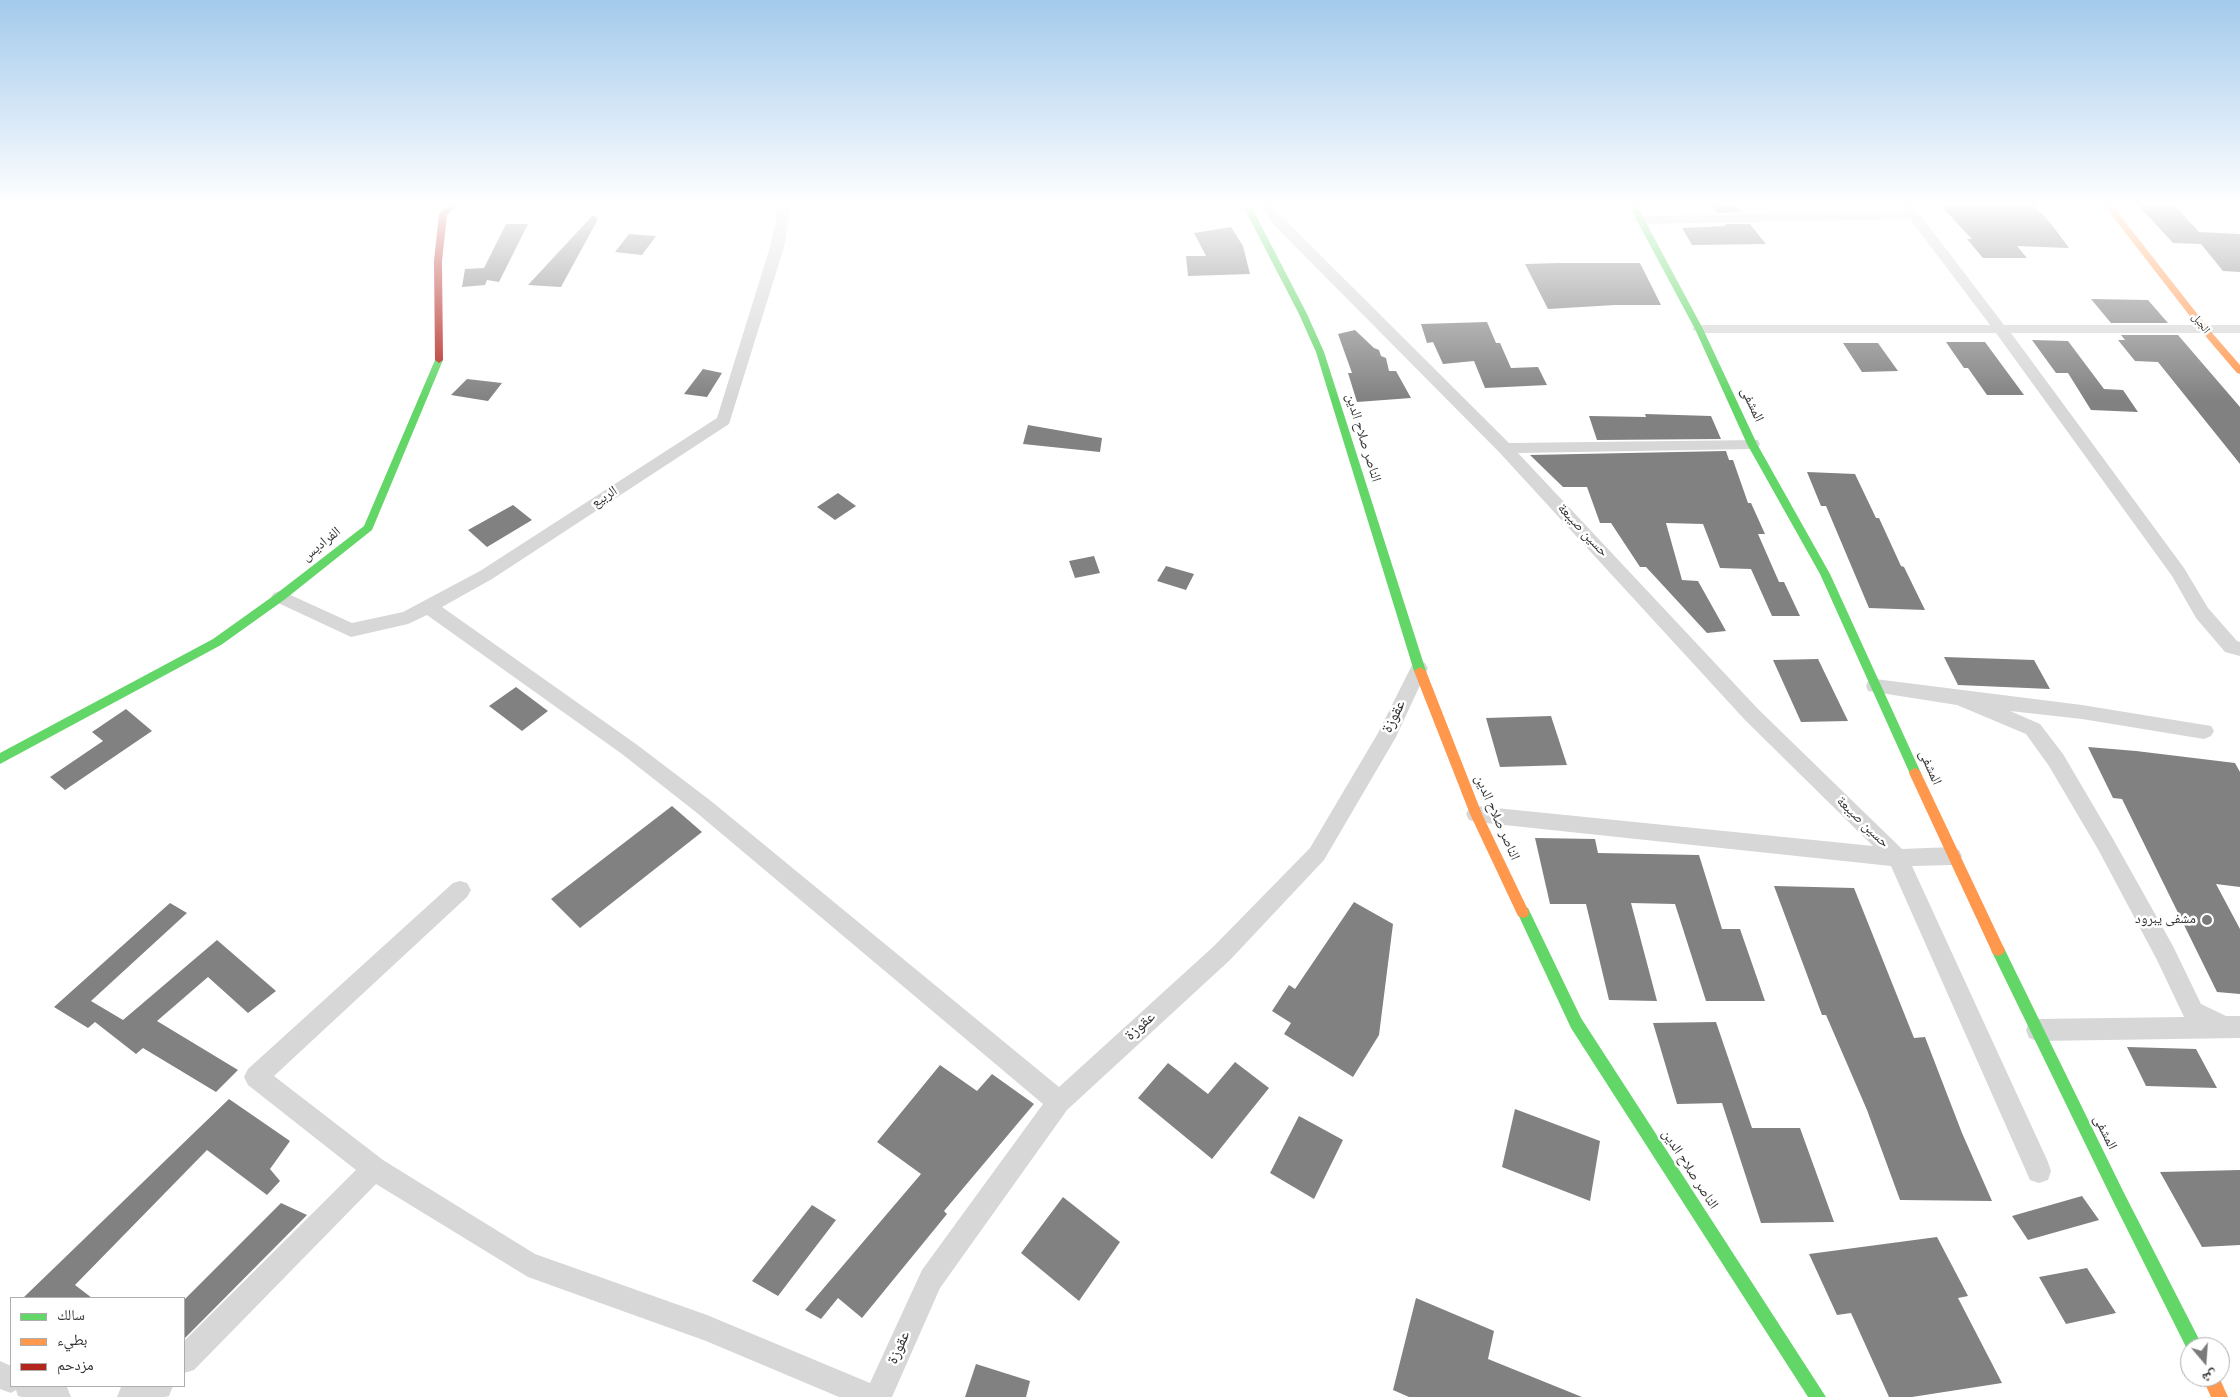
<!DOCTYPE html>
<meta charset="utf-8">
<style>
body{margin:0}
#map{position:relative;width:2240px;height:1397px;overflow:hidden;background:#fff;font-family:Overpass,"Noto Naskh Arabic",sans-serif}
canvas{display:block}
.legend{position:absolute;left:10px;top:1297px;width:175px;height:90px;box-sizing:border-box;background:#fff;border:1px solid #adadad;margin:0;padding:6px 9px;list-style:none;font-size:15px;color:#333}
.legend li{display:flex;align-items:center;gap:10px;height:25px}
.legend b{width:25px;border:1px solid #adadad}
.north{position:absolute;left:2180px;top:1337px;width:50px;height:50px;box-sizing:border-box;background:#fff;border:1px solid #adadad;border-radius:50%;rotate:162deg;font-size:14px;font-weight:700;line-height:20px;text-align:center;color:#333}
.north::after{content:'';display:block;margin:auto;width:18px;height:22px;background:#7a7a7a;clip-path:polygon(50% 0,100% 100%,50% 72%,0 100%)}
</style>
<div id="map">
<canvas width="2240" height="1397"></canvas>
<ul class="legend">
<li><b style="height:6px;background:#63d668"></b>سالك</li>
<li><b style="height:6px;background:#ff974d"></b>بطيء</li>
<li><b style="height:6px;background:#b3261e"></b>مزدحم</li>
</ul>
<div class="north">ش</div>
</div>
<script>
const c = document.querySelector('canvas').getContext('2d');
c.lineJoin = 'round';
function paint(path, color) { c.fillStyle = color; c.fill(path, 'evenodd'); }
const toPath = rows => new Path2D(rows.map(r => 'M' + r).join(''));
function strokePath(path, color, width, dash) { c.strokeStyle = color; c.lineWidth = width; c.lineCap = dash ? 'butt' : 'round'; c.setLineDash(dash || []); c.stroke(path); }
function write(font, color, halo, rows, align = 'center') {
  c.font = font + ' Overpass,"Noto Naskh Arabic",sans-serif'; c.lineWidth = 5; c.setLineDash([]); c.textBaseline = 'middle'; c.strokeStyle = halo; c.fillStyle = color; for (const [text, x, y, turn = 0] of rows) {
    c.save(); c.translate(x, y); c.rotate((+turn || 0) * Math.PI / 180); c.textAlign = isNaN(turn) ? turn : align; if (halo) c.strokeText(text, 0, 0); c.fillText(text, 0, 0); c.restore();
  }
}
const building = toPath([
 [1712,204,1734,204,1741,212,1717,213],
 [1939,204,2033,204,2052,225,2069,248,2017,246,2027,258,1983,258,1967,239,1972,239],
 [2138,205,2175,206,2199,232,2240,234,2240,272,2223,271,2201,244,2173,243],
 [593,215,598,219,561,287,528,285],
 [506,224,528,224,499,282,487,280,485,285,462,287,465,269,484,268],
 [1725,224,1750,224,1766,244,1692,245,1682,228,1726,226],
 [1231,227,1243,246,1250,274,1188,276,1186,256,1206,256,1194,233],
 [629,234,656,236,642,255,615,252],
 [1559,263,1640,263,1661,305,1615,305,1548,309,1525,264],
 [2091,299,2148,300,2168,323,2111,323],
 [1487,322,1496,343,1500,343,1511,368,1538,367,1547,385,1485,388,1474,361,1443,364,1433,342,1427,343,1421,324],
 [1355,330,1374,348,1379,350,1381,356,1386,358,1389,371,1396,371,1411,398,1357,402,1348,373,1352,373,1338,334],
 [2121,335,2178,335,2240,407,2240,464,2158,362,2135,361,2118,340,2125,340],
 [2032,340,2068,341,2104,389,2123,390,2138,412,2091,410,2068,373,2056,373],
 [1946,342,1985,342,2024,395,1987,395,1968,368,1964,368],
 [1843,343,1878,343,1898,371,1862,372],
 [703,369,722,373,707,397,684,394],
 [467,379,502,383,488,401,451,395],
 [1645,414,1711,416,1721,439,1597,440,1589,416,1646,417],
 [1028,425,1102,438,1100,452,1023,444],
 [1726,451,1729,460,1733,460,1748,503,1751,503,1765,534,1758,534,1779,582,1784,582,1800,616,1772,616,1751,569,1720,568,1703,524,1666,523,1682,580,1698,581,1726,631,1707,633,1646,567,1640,567,1611,523,1600,523,1587,487,1563,487,1530,455],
 [1807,472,1855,474,1876,518,1879,518,1901,566,1904,567,1925,610,1869,608,1826,506,1821,506],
 [838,493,856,506,835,520,817,507],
 [513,505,532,520,487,547,468,530],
 [1094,556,1100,573,1075,578,1069,561],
 [1166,566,1194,574,1186,590,1157,581],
 [1944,657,2034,660,2050,689,1958,685],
 [1818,659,1848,721,1801,722,1773,660],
 [516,687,548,711,522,731,489,706],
 [126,709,152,731,65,790,50,777,103,741,92,732],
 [1551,716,1567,765,1500,767,1486,718],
 [2088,747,2136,751,2235,763,2240,772,2240,887,2216,884,2240,929,2240,994,2217,992,2122,799,2113,798],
 [672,806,702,832,580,928,551,899],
 [1535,838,1595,839,1598,853,1699,855,1722,929,1740,929,1765,1001,1706,1001,1675,904,1631,903,1657,1001,1609,1000,1586,904,1550,904],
 [1774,886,1854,888,1914,1038,1925,1037,1962,1133,1992,1201,1900,1200,1867,1110,1826,1015,1822,1015],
 [1354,902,1393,924,1379,1035,1353,1077,1284,1034,1291,1023,1272,1011,1289,985,1295,989],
 [170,903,187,913,91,1001,123,1020,217,940,276,991,248,1013,208,977,157,1021,238,1070,216,1092,143,1048,136,1054,95,1022,88,1028,54,1007],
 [1716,1022,1752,1128,1800,1128,1834,1222,1761,1223,1722,1103,1677,1104,1653,1023],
 [2127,1047,2196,1049,2217,1088,2146,1086],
 [1235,1062,1269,1088,1212,1159,1138,1098,1168,1063,1208,1094],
 [940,1065,977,1091,992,1074,1034,1104,944,1211,947,1214,862,1318,838,1298,821,1319,805,1310,921,1174,877,1142],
 [229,1099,290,1141,270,1169,280,1181,267,1195,207,1150,75,1285,92,1298,23,1298],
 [1515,1109,1600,1141,1590,1201,1502,1167],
 [1299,1116,1343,1140,1314,1199,1270,1173],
 [2240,1170,2240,1245,2202,1247,2160,1172],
 [2082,1196,2099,1220,2028,1240,2012,1216],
 [1063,1197,1120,1242,1079,1301,1021,1253],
 [281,1203,307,1215,184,1339,184,1300],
 [812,1205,836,1220,778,1296,752,1281],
 [1937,1237,1968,1296,1958,1298,2002,1383,1912,1397,1889,1397,1851,1313,1837,1315,1809,1254],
 [2087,1268,2116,1313,2066,1324,2039,1277],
 [1416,1298,1494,1331,1488,1359,1582,1397,1409,1397,1393,1390],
 [976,1364,1030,1381,1026,1397,965,1397]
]);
const street = toPath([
 [779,204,791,204,784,247,729,424,492,579,442,607,636,744,711,801,1059,1087,1214,946,1310,848,1378,733,1413,663,1419,661,1425,663,1428,668,1396,737,1324,860,1230,960,1067,1110,940,1288,892,1397,839,1397,706,1341,528,1277,376,1184,194,1370,184,1373,184,1341,356,1170,248,1085,244,1077,248,1069,453,883,460,881,467,883,471,890,467,897,274,1076,383,1160,535,1254,707,1315,870,1383,922,1270,1043,1104,697,813,622,754,427,615,408,624,351,637,274,601,271,597,274,593,280,591,286,593,352,623,403,612,480,571,717,418,770,247,779,204],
 [1260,204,1272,204,1282,217,1509,443,1758,440,1760,444,1758,448,1752,449,1518,453,1759,710,1902,849,1952,847,1959,850,1962,856,1959,862,1952,865,1912,866,2048,1162,2051,1171,2048,1180,2039,1183,2030,1180,1891,866,1476,822,1469,820,1466,814,1469,808,1476,806,1873,846,1745,720,1499,452,1272,223,1260,204],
 [1899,204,1912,204,2004,325,2240,325,2240,333,2011,333,2184,568,2208,608,2237,641,2240,642,2240,656,2225,652,2196,618,2172,576,1996,333,1699,333,1692,329,1699,325,1990,325,1910,219,1640,224,1634,220,1640,216,1904,211,1899,204],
 [1875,679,2082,705,2211,726,2214,731,2211,736,2204,739,2082,719,2010,711,2040,724,2063,754,2113,839,2173,946,2201,1004,2226,1016,2240,1016,2240,1038,2037,1041,2029,1038,2026,1030,2029,1022,2037,1019,2184,1017,2157,960,2099,851,2049,766,2026,734,1957,705,1868,691,1866,686,1868,681,1875,679],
 [0,1361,11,1366,11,1386,63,1386,67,1387,71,1397,22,1397,18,1396,16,1390,11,1393,0,1389,0,1361],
 [125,1386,173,1386,169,1396,165,1397,117,1397,121,1387,125,1386]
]);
const fast = toPath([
 [1242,204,1250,204,1307,314,1324,352,1426,671,1424,674,1416,674,1414,671,1316,352,1299,314,1242,204],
 [1628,204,1636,204,1703,329,1757,444,1830,574,1921,773,1919,776,1915,778,1911,776,1820,574,1747,444,1695,329,1628,204],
 [439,357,443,360,372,530,284,600,221,645,0,764,0,753,213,639,276,594,364,526,435,360,439,357],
 [1523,906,1528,908,1581,1018,1826,1397,1808,1397,1571,1028,1517,912,1518,908,1523,906],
 [1998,944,2003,946,2124,1193,2203,1347,2190,1347,2189,1353,2114,1203,1993,954,1991,950,1993,946,1998,944]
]);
const slow = toPath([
 [2103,204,2111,204,2213,334,2240,365,2240,374,2237,373,2207,338,2103,204],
 [1420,667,1426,671,1482,814,1529,912,1528,916,1523,918,1518,916,1470,814,1414,671,1420,667],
 [1915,768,1919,770,1921,773,2003,946,2005,950,2003,954,1998,956,1993,954,1909,773,1911,770,1915,768],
 [2202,1377,2219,1377,2228,1397,2211,1397,2202,1377]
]);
const jam = toPath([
 [449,204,457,204,447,215,442,261,443,360,439,363,435,360,434,261,439,214,449,204]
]);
const markers = [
 [2207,920,6,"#7a7a7a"]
];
const farStreetnames = [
 ["الجبل",2200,324,52]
];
const streetNames = [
 ["المشفى",1751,405,65],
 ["الناصر صلاح الدين",1362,438,73],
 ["الربيع",605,498,-33],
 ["حسين صيبعة",1582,531,47],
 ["الفراديس",322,545,-39],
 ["المشفى",1929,768,66],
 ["الناصر صلاح الدين",1496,818,66],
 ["حسين صيبعة",1862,823,44],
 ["المشفى",2104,1133,64],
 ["الناصر صلاح الدين",1689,1170,57]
];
const poiNames = [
 ["مشفى يبرود",2196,920]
];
const nearStreetnames = [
 ["عقوزة",1395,717,-64],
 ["عقوزة",1141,1027,-42],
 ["عقوزة",900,1348,-66]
];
paint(building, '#818181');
paint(street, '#d7d7d7');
paint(fast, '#63d668');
paint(slow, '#ff974d');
paint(jam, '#b3261e');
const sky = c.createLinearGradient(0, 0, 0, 400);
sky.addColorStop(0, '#a3caec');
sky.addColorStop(0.51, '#fff');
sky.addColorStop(1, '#ffffff00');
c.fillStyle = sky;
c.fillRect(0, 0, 2240, 400);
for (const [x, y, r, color] of markers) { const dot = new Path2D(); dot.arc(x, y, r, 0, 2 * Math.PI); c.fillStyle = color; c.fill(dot); strokePath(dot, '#fff', 2); }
write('11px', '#333', '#fff', farStreetnames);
write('14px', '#333', '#fff', streetNames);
write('14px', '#333', '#fff', poiNames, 'right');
write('16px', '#333', '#fff', nearStreetnames);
</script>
